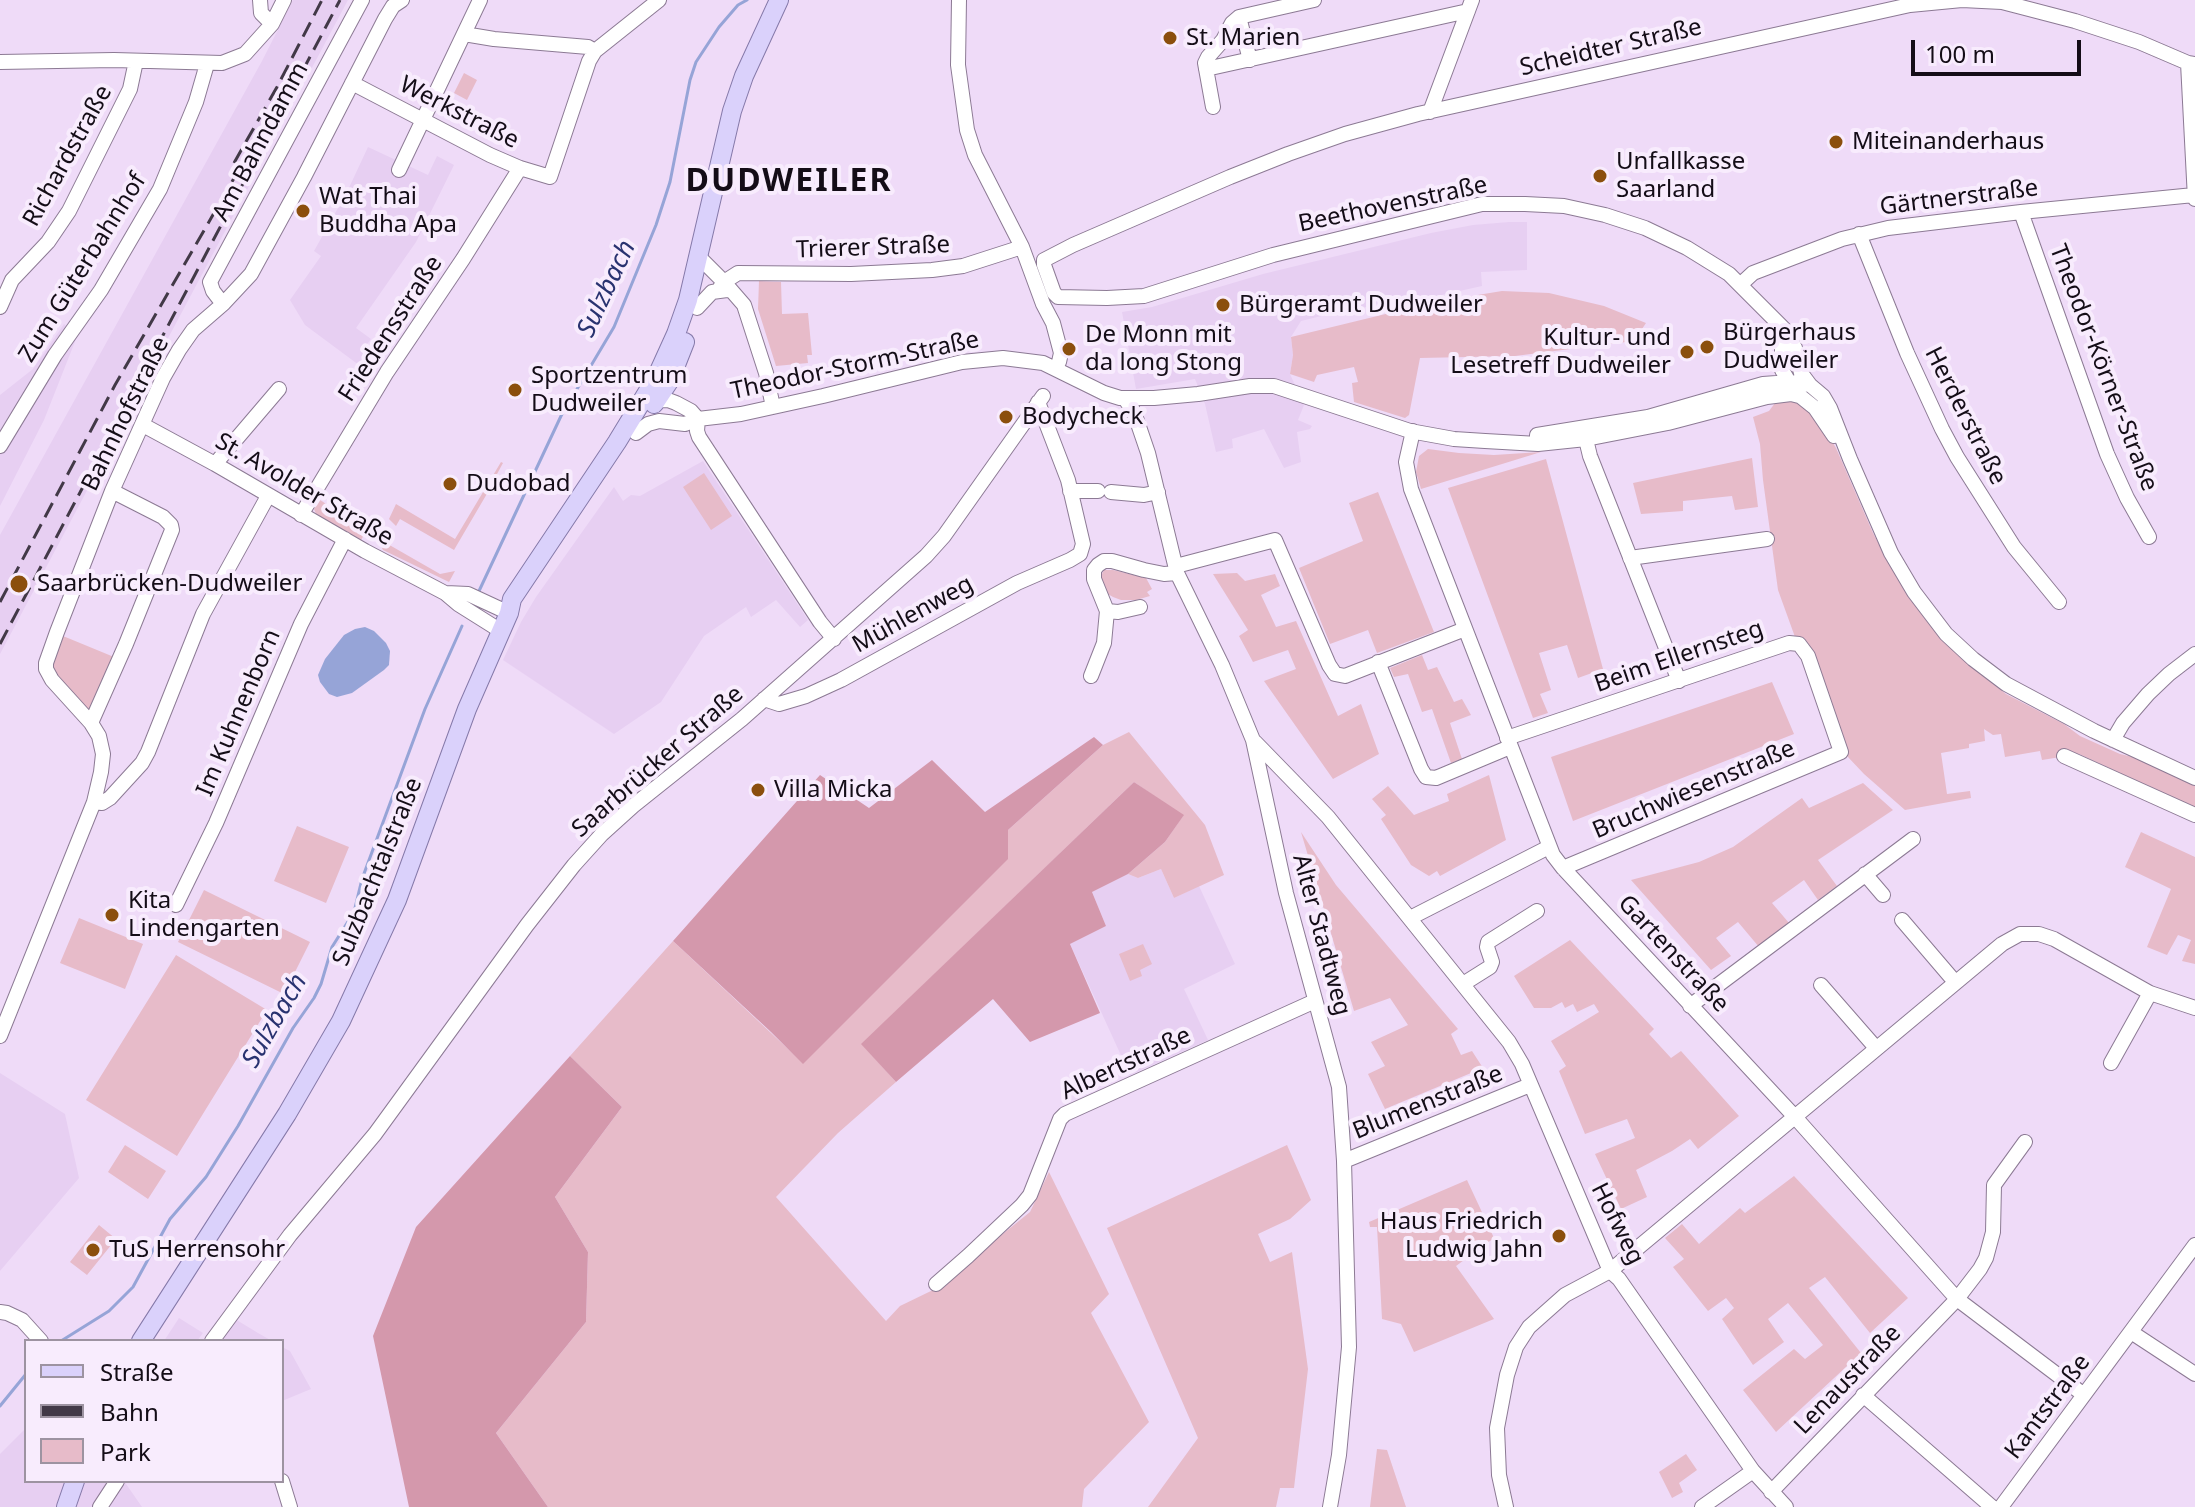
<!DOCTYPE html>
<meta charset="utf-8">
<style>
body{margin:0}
#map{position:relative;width:2195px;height:1507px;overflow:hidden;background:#efdbf8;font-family:"Noto Sans",sans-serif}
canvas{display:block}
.legend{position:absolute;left:24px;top:1339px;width:260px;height:144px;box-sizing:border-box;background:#f8ecfd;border:2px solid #9d93a1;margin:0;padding:10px 14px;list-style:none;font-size:24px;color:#140d17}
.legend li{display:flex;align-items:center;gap:16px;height:40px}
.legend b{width:40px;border:2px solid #9d93a1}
.scale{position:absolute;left:1911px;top:40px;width:170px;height:36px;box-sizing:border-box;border:4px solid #140d17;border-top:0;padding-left:10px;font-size:24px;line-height:28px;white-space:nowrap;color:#140d17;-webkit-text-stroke:6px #f8ecfd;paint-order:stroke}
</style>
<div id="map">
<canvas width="2195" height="1507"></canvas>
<ul class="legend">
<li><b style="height:10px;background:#dad1fb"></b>Straße</li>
<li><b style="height:10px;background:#423947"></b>Bahn</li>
<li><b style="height:22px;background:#e7bbc9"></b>Park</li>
</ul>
<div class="scale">100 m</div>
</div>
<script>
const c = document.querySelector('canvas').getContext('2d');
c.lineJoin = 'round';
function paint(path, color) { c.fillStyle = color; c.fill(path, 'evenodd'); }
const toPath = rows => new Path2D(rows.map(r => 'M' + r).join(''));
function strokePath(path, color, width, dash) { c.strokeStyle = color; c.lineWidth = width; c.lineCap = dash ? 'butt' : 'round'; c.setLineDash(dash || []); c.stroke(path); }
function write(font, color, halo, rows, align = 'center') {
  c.font = font + ' "Noto Sans",sans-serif'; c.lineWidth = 8; c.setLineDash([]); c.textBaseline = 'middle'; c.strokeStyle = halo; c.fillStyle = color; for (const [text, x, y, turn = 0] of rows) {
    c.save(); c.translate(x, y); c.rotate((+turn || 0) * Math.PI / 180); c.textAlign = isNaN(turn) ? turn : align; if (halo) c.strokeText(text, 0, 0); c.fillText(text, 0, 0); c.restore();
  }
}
const built = toPath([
 [293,0,348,0,0,654,0,535,262,61],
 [368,147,428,175,437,156,454,165,416,242,356,328,371,339,365,347,377,355,367,371,305,325,290,300,321,256,314,251,347,192],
 [1509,222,1527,222,1527,270,1481,272,1482,286,1428,298,1427,296,1386,306,1385,302,1343,313,1342,311,1301,321,1291,337,1293,355,1290,374,1304,405,1298,420,1312,426,1310,429,1297,432,1301,462,1284,468,1264,429,1232,439,1233,448,1216,452,1205,404,1195,379,1136,389,1122,312,1152,307,1263,274,1431,233,1473,225],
 [64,324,78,334,44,420,0,506,0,395,33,369],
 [703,461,808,620,800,627,776,600,751,617,746,607,704,636,661,702,614,734,503,660,521,622,536,597,614,487,623,501,631,495,640,496],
 [1161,869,1174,898,1199,886,1235,964,1184,989,1208,1040,1130,1075,1070,944,1106,926,1092,892,1128,874,1138,878],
 [0,1073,65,1114,79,1178,0,1271],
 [179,1318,203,1333,197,1341,164,1341],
 [235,1319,258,1333,272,1341,220,1341],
 [282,1347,290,1351,311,1389,282,1401],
 [26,1428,26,1481,124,1481,142,1507,0,1507,0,1454]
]);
const green = toPath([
 [464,73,477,80,467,100,454,93],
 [759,281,781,282,782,314,808,313,812,355,807,355,808,363,776,366,758,309],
 [1502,291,1549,293,1604,306,1646,323,1634,341,1515,356,1420,358,1409,415,1405,418,1354,402,1352,383,1358,382,1354,367,1317,375,1314,382,1290,374,1293,355,1291,337,1435,302],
 [1783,401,1797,401,1822,424,1836,448,1873,533,1897,578,1921,613,1954,651,2006,694,2064,724,2080,736,2120,754,2133,757,2195,786,2195,808,2079,754,2042,760,2040,751,2005,757,2001,734,1993,735,1984,729,1985,741,1969,744,1969,748,1941,753,1947,794,1970,791,1971,798,1905,810,1864,774,1847,756,1795,637,1778,590,1763,480,1760,444,1753,417,1769,411,1775,403],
 [1428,449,1459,453,1494,455,1541,452,1421,489,1416,472,1419,456],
 [1752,458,1758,507,1735,510,1732,496,1683,501,1683,511,1641,514,1633,483],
 [1546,459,1603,669,1578,678,1567,645,1539,653,1551,690,1540,694,1548,713,1533,718,1448,488],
 [501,462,503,463,497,474,505,479,503,484,495,480,454,550,400,519,396,526,389,519,396,504,455,539],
 [704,473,732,516,711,530,683,487],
 [1378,492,1434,632,1377,653,1368,630,1330,644,1299,568,1363,541,1349,503],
 [320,500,367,530,361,540,316,514,314,509],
 [385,533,390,536,386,543,440,574,455,571,449,582,383,550,380,544],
 [1104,570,1113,570,1146,578,1152,589,1147,592,1150,596,1136,600,1121,600,1113,597,1106,593,1102,584,1102,574],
 [1237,573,1245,581,1275,574,1280,586,1261,595,1276,627,1296,621,1338,716,1361,704,1379,754,1333,779,1264,681,1296,669,1288,650,1253,662,1239,636,1248,630,1213,574],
 [63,636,114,657,91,714,53,671,52,660],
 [1422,655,1428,670,1437,667,1454,702,1462,699,1471,715,1450,723,1462,759,1451,763,1432,709,1422,712,1408,674,1394,677,1390,668],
 [1772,682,1794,734,1573,821,1551,757],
 [1129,732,1205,825,1224,875,1174,898,1161,869,1138,878,1128,874,1165,842,1183,816,1134,782,862,1044,896,1082,838,1133,776,1197,886,1321,900,1306,933,1290,1030,1212,1049,1172,1109,1294,1091,1313,1149,1422,1084,1489,1082,1507,548,1507,496,1433,586,1322,588,1252,555,1197,622,1107,570,1056,673,941,803,1063,1008,830,1103,745],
 [1489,775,1506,840,1440,876,1437,871,1429,876,1411,865,1381,819,1386,815,1372,799,1388,786,1414,815,1449,801,1447,794],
 [1863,783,1893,810,1818,860,1837,886,1818,900,1804,880,1772,903,1789,923,1759,947,1738,922,1716,938,1731,956,1711,970,1631,880,1699,862,1733,847,1802,798,1809,808],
 [297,826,349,847,326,903,274,881],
 [1301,832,1336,885,1458,1029,1451,1034,1461,1055,1472,1051,1483,1068,1385,1109,1368,1074,1385,1066,1371,1042,1408,1025,1390,998,1354,1011],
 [2141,832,2195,857,2195,964,2182,961,2191,940,2178,935,2167,955,2147,947,2171,889,2125,867],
 [204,890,310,942,284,994,178,942],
 [79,918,143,944,125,989,60,963],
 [1570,940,1654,1029,1649,1034,1671,1058,1681,1051,1739,1116,1698,1149,1690,1139,1672,1151,1636,1170,1647,1197,1621,1209,1595,1154,1635,1138,1627,1119,1585,1134,1559,1071,1566,1066,1551,1041,1599,1012,1594,1004,1577,1012,1573,1004,1565,1008,1562,1002,1551,1008,1534,1008,1514,976],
 [1143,944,1152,964,1140,970,1142,976,1130,981,1119,954],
 [176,955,267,1010,177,1156,86,1100],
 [125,1145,166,1171,148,1199,108,1172],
 [1287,1145,1311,1200,1290,1219,1258,1234,1270,1262,1292,1252,1308,1369,1294,1488,1280,1488,1276,1507,1148,1507,1198,1438,1107,1228],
 [1794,1176,1908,1298,1870,1333,1825,1277,1809,1288,1861,1353,1776,1432,1743,1390,1794,1349,1805,1359,1823,1345,1788,1303,1768,1319,1784,1342,1753,1365,1722,1319,1734,1308,1726,1298,1708,1311,1673,1267,1684,1259,1665,1238,1682,1224,1699,1244,1740,1208,1745,1213],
 [1467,1180,1494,1238,1456,1266,1494,1319,1414,1352,1401,1324,1382,1319,1377,1227,1370,1227,1369,1222],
 [99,1225,116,1239,87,1275,70,1262],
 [1377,1449,1387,1450,1406,1507,1370,1507],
 [1686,1454,1697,1470,1679,1483,1683,1492,1672,1498,1659,1472]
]);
const forest = toPath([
 [1094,737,1103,745,1008,830,1008,859,803,1064,771,1032,673,941,820,775,869,808,932,760,985,812],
 [1134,782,1184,815,1165,842,1128,874,1092,892,1106,926,1070,944,1100,1013,1030,1042,993,999,896,1082,861,1044],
 [570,1056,622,1107,555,1197,588,1252,586,1322,496,1433,548,1507,409,1507,373,1336,416,1227]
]);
const water = toPath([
 [365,627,374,631,386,643,390,651,389,665,384,670,352,693,337,697,329,694,320,682,318,675,325,659,344,635,355,629]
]);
const stream = toPath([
 [479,591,561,416,614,327,656,225,670,182,690,80,696,62,719,27,738,5,747,0],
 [61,1341,109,1311,133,1287,170,1219,206,1177,238,1126,293,1028,314,998,321,984,332,947,354,912,362,879,425,709,462,626],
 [0,1406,26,1374]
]);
const minor = toPath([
 [260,0,261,13,272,24],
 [959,0,958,65,967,130,975,155,1022,247,1043,304,1053,323,1061,353,1059,362],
 [1239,17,1250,60],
 [464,34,494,39,588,47,595,51,659,0],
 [0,62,114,60,222,63,245,54,272,24,284,0],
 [2188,63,2195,199],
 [1206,69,1468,11],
 [352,83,490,155,520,168,550,177,589,61,595,51],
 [1213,107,1205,63,1208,57,1223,40,1232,23,1239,17,1314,0],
 [1430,112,1472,0],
 [399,170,480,0],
 [2021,212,2107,454,2127,498,2149,537],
 [1859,234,1907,353,1942,429,1957,457,2014,547,2059,602],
 [699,257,724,282,744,305,766,373,773,407],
 [1740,285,1753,273,1842,239,1888,228,2021,212,2194,195],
 [719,289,724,282,738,273,851,274,932,270,963,266,1022,247],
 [223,304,213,291,210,282,362,0],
 [0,307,12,280,48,242,69,211,130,89,136,61],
 [697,308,712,292,727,290],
 [1777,329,1782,343,1782,370,1795,392,1815,408,1834,436],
 [1810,385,1801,373,1795,348,1785,330,1729,274,1687,248,1645,228,1605,215,1564,206,1525,204,1482,204,1273,255,1144,296,1107,298,1058,297,1054,293,1044,265,1044,260,1073,245,1230,177,1288,154,1345,134,1418,114,1910,5,1962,0,2002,2,2075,21,2139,42,2188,63,2195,64],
 [1125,399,1134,412,1148,453,1177,573,1222,665,1253,740,1286,893,1339,1087,1344,1161,1349,1347,1339,1455,1330,1507],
 [649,401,668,400,676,403,691,411,698,419],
 [698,419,697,431,699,437,820,622,834,639],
 [143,425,215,464,365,551,445,593,458,604,501,631],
 [1413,431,1406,462,1411,489,1553,855,1563,868,1795,1117,1957,1299,2084,1395],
 [1584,431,1590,456,1679,681],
 [636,433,648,424,659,421,685,424,698,419,741,414,823,396,962,362,1003,358,1043,363,1104,393,1120,398,1154,398,1198,394,1250,386,1274,386,1410,431,1454,439,1485,441,1538,444,1586,439,1668,423,1767,397,1791,394,1799,396],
 [1537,435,1648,417,1763,384,1790,382,1810,385,1823,396,1830,408,1850,459,1891,553,1914,592,1946,634,1973,659,2006,684,2094,731,2195,778],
 [0,446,55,355,101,290,160,189,196,102,207,64],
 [215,464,279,389],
 [1070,491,1098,491],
 [1111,492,1144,495,1158,492],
 [301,515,387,372,463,259,520,168],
 [1630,558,1767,539],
 [1176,566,1275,540,1329,665,1335,674,1345,676,1465,629],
 [446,593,468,594,509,613],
 [1140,607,1118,612,1107,611,1094,579,1094,570,1098,565,1104,561,1112,561,1144,570,1164,574,1177,573],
 [1378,662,1421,769,1426,777,1436,778,1510,747],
 [1091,676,1104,643,1107,611],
 [764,699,779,704,806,696,841,680,1017,583,1070,560,1080,554,1083,544,1068,480,1038,402],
 [91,723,126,644,172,530,171,525,163,517,112,491],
 [1507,738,1789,643,1799,644,1808,656,1841,752,1563,868],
 [2113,740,2123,723,2148,694,2169,674,2195,654],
 [1255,742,1328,817,1509,1042,1522,1064,1610,1271,1619,1279,1753,1471,1786,1507],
 [2064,756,2195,815],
 [94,802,102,803,110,798,142,763,148,752,203,614,268,496],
 [1865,874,1883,895],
 [176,905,216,823,301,624,345,539],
 [1410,918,1549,847],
 [1902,920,1955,982],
 [1463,984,1490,967,1492,962,1487,947,1488,942,1537,911],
 [1821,985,1876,1048],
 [1690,1006,1913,839],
 [0,1036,94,802,101,772,103,754,99,736,91,723,52,680,46,669,46,663,57,632,112,491,163,378,179,350,193,330,223,304,251,274,304,177,385,19,393,6,402,0],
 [2111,1063,2150,993],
 [1344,1161,1530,1085],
 [936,1284,968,1256,1022,1205,1030,1195,1060,1119,1065,1114,1315,1001],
 [0,1312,7,1313,22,1320,41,1341],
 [2131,1332,2195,1374],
 [212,1341,290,1235,375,1134,527,925,574,865,602,834,633,806,742,719,926,556,944,536,1043,396],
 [1863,1395,1992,1507],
 [282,1481,290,1507],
 [1771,1492,1957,1299,1980,1269,1986,1258,1993,1232,1994,1185,2025,1142],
 [100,1507,117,1481],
 [1506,1507,1499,1475,1497,1428,1507,1375,1516,1347,1529,1327,1565,1295,1610,1271,2002,944,2020,934,2039,934,2054,939,2150,993,2195,1008],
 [1702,1507,1753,1471],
 [2001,1507,2195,1245]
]);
const major = toPath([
 [654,404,670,380,685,342],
 [141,1341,287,1114,341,1021,397,900,467,709,509,613,512,599,617,442,656,378,676,334,688,300,732,111,744,76,779,0],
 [66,1507,75,1481]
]);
const rail = toPath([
 [234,163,277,87,322,0],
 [0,602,115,385,248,154],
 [0,644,340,0]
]);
const markers = [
 [1170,38,8,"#8b4f0d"],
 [1836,142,8,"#8b4f0d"],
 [1600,176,8,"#8b4f0d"],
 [303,211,8,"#8b4f0d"],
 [1223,305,8,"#8b4f0d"],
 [1707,347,8,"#8b4f0d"],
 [1069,349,8,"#8b4f0d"],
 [1687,352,8,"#8b4f0d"],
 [515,390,8,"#8b4f0d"],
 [1006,417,8,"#8b4f0d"],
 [450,484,8,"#8b4f0d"],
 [19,584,10,"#8b4f0d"],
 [758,790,8,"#8b4f0d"],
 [112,915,8,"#8b4f0d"],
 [1559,1236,8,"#8b4f0d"],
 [93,1250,8,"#8b4f0d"]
];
const poiNames = [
 ["St. Marien",1186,38],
 ["Miteinanderhaus",1852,142],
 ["Unfallkasse",1616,162],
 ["Saarland",1616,190],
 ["Wat Thai",319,197],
 ["Buddha Apa",319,225],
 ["Bürgeramt Dudweiler",1239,305],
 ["Bürgerhaus",1723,333],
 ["Dudweiler",1723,361],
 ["De Monn mit",1085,335],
 ["da long Stong",1085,363],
 ["Kultur- und",1671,338,"right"],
 ["Lesetreff Dudweiler",1671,366,"right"],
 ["Sportzentrum",531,376],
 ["Dudweiler",531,404],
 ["Bodycheck",1022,417],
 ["Dudobad",466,484],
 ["Saarbrücken-Dudweiler",37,584],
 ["Villa Micka",774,790],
 ["Kita",128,901],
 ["Lindengarten",128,929],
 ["Haus Friedrich",1543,1222,"right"],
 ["Ludwig Jahn",1543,1250,"right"],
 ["TuS Herrensohr",109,1250]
];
const streetNames = [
 ["Scheidter Straße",1611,48,-13],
 ["Werkstraße",459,113,27],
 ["Am Bahndamm",261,142,-62],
 ["Richardstraße",68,156,-61],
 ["Gärtnerstraße",1959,198,-7],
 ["Beethovenstraße",1393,205,-12],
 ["Trierer Straße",873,248,-2],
 ["Zum Güterbahnhof",83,268,-58],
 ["Friedensstraße",391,329,-57],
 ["Theodor-Storm-Straße",855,366,-12],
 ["Theodor-Körner-Straße",2103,368,69],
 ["Bahnhofstraße",126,414,-64],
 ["Herderstraße",1965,416,63],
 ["St. Avolder Straße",304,490,30],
 ["Mühlenweg",913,615,-29],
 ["Beim Ellernsteg",1679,657,-19],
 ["Im Kuhnenborn",239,713,-67],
 ["Saarbrücker Straße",658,762,-41],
 ["Bruchwiesenstraße",1694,790,-23],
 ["Sulzbachtalstraße",378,872,-68],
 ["Alter Stadtweg",1321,935,75],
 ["Gartenstraße",1673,954,47],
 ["Albertstraße",1126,1064,-25],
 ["Blumenstraße",1428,1103,-22],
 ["Hofweg",1617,1224,63],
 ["Lenaustraße",1848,1380,-46],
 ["Kantstraße",2048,1407,-53]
];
const waterNames = [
 ["Sulzbach",607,289,-65],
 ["Sulzbach",275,1021,-60]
];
const districtNames = [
 ["DUDWEILER",789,182]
];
paint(built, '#e7cff2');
paint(green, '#e7bbc9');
paint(forest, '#d498ac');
paint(water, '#96a4d7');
strokePath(stream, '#96a4d7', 3);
strokePath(minor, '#8c7a94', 16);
strokePath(major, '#8579a9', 20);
strokePath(minor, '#fff', 14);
strokePath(major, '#dad1fb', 18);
strokePath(rail, '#423947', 3, [16, 8]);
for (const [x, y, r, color] of markers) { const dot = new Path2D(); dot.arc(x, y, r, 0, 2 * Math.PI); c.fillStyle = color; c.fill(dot); strokePath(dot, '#f8ecfd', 3); }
write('24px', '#140d17', '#f8ecfd', poiNames, 'left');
write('24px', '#140d17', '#f8ecfd', streetNames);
write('italic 26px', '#293370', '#f8ecfd', waterNames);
c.letterSpacing = '2px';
write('bold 32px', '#140d17', '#f8ecfd', districtNames);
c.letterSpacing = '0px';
</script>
